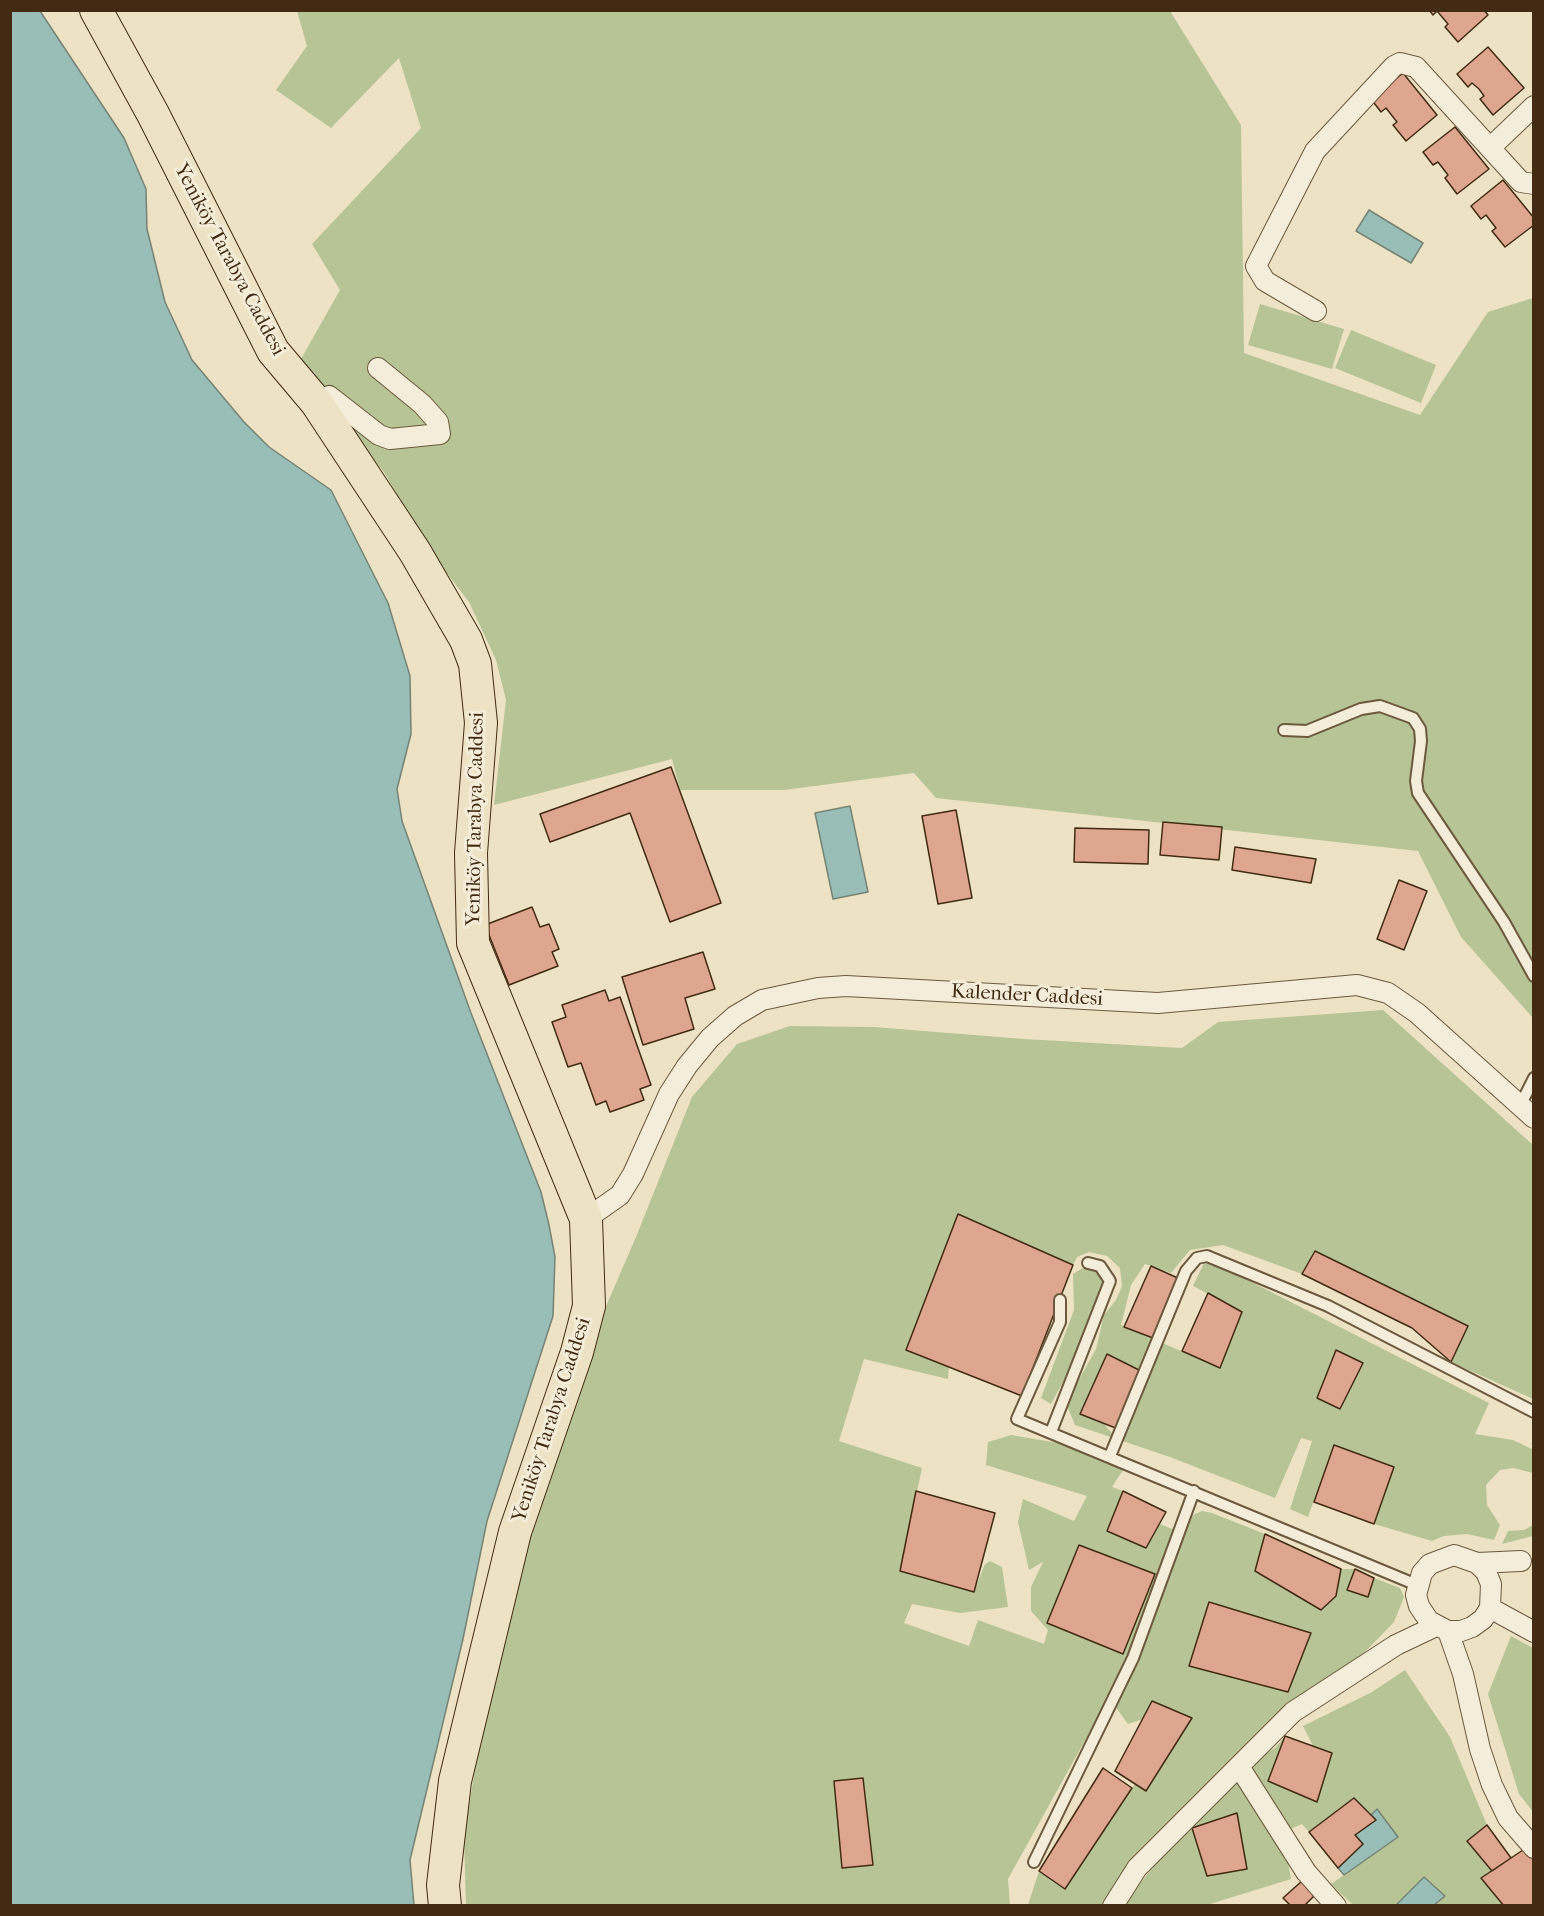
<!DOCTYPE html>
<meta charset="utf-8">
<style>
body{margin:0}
#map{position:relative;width:1544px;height:1916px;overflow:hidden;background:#ede3c4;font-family:"IM FELL French Canon",serif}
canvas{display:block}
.frame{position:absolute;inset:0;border:12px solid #422b12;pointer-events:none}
</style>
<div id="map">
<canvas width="1544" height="1916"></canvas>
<div class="frame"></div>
</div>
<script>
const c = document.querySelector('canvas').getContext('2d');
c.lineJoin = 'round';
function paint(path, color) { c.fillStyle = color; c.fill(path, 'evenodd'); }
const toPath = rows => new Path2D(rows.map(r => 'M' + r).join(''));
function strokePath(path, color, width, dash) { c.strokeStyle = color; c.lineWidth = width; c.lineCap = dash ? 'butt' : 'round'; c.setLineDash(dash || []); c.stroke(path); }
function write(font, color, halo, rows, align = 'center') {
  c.font = font + ' "IM FELL French Canon",serif'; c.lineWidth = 6; c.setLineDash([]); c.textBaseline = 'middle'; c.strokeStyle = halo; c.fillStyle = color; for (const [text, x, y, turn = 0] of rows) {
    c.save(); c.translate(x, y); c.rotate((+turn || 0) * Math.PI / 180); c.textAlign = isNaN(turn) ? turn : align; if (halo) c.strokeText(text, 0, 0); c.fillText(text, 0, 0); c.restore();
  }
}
const green = toPath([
 [297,11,1170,11,1241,125,1244,353,1420,415,1488,312,1533,298,1533,1018,1461,937,1418,851,936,798,914,773,784,790,680,790,672,759,494,805,506,700,496,660,469,602,430,551,384,472,316,391,301,359,340,290,312,244,421,128,399,58,331,128,276,90,307,46],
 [1260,304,1344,329,1332,369,1248,345],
 [1351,330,1436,365,1421,403,1335,368],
 [1383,1010,1533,1145,1533,1399,1451,1362,1467,1325,1315,1251,1302,1274,1223,1245,1190,1250,1171,1273,1145,1264,1131,1285,1121,1325,1220,1368,1242,1312,1193,1286,1204,1263,1226,1269,1489,1403,1475,1434,1513,1440,1534,1450,1533,1473,1513,1468,1500,1470,1486,1485,1487,1505,1500,1525,1494,1540,1467,1534,1444,1536,1432,1541,1374,1524,1394,1467,1334,1445,1308,1517,1290,1509,1312,1441,1301,1438,1275,1498,1170,1457,1075,1425,1066,1403,1096,1349,1104,1315,1116,1300,1122,1286,1120,1268,1107,1256,1089,1252,1077,1257,1073,1265,958,1214,948,1379,864,1359,839,1441,922,1468,900,1571,974,1592,985,1564,990,1561,1002,1567,1008,1607,960,1613,912,1604,904,1623,969,1646,978,1620,1044,1644,1048,1630,1031,1611,1031,1587,1043,1562,1029,1570,1018,1522,1023,1499,1074,1521,1087,1496,986,1465,988,1442,1011,1435,1082,1447,1127,1464,1112,1487,1123,1491,1107,1531,1146,1548,1160,1524,1184,1534,1193,1515,1202,1511,1212,1513,1265,1534,1255,1571,1321,1609,1336,1596,1341,1569,1355,1569,1348,1590,1368,1596,1374,1578,1400,1588,1404,1597,1394,1622,1361,1656,1299,1699,1110,1905,1028,1905,1039,1871,1065,1889,1132,1788,1135,1784,1147,1791,1191,1718,1143,1719,1128,1724,1107,1695,1098,1717,1008,1879,1010,1905,466,1906,464,1839,497,1627,559,1415,636,1237,692,1097,737,1044,790,1026,874,1027,1024,1039,1182,1048,1218,1022],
 [1337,1350,1363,1363,1340,1409,1317,1398],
 [1107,1354,1139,1371,1118,1429,1118,1440,1103,1423,1080,1414],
 [1079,1545,1154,1575,1123,1654,1047,1623],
 [1210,1602,1311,1633,1287,1692,1190,1666],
 [862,1778,873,1865,843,1868,834,1781],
 [1092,1262,1109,1271,1114,1290,1099,1300,1090,1315,1091,1331,1051,1404,1041,1398,1074,1310,1073,1274],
 [1533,1525,1533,1536,1502,1544,1508,1531,1524,1530],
 [1511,1636,1533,1648,1533,1812,1519,1794,1488,1694],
 [1405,1670,1450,1737,1487,1825,1467,1841,1492,1871,1504,1905,1434,1905,1444,1896,1424,1878,1396,1905,1353,1905,1331,1884,1398,1837,1376,1809,1371,1814,1354,1798,1309,1832,1302,1824,1283,1832,1291,1879,1207,1905,1122,1906,1170,1846,1192,1828,1264,1754,1275,1748,1285,1736,1268,1781,1317,1802,1332,1753,1313,1746,1303,1726,1372,1692],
 [1237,1814,1247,1869,1207,1876,1192,1828]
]);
const water = toPath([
 [40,11,124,138,146,189,147,229,165,302,192,360,244,422,269,447,331,490,388,603,410,676,411,734,397,789,402,821,471,1013,541,1192,549,1225,555,1257,553,1316,487,1521,463,1639,410,1860,414,1905,11,1905,10,11,40,11],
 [1369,210,1423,243,1411,263,1356,231,1369,210],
 [850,806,868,892,833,899,815,813,850,806],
 [1377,1809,1398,1837,1344,1875,1338,1868,1363,1844,1355,1835,1376,1820,1371,1815,1377,1809],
 [1424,1877,1445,1896,1434,1905,1396,1905,1424,1877]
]);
const building = toPath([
 [1429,10,1484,10,1488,15,1458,42,1445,27,1448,24,1437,11,1433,15,1429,10],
 [1488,47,1524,88,1493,115,1480,99,1484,96,1479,89,1472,83,1468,87,1457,74,1488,47],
 [1403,73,1437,115,1406,141,1393,125,1397,122,1386,108,1381,112,1371,99,1403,73],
 [1455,127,1489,169,1457,194,1445,178,1448,175,1438,162,1433,165,1423,152,1455,127],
 [1503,180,1534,218,1534,225,1505,247,1492,231,1496,228,1486,215,1481,219,1471,206,1503,180],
 [671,767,721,903,670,922,630,813,550,842,540,814,671,767],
 [956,810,972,898,938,904,922,816,956,810],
 [1163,822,1222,827,1219,860,1160,855,1163,822],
 [1075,828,1149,830,1148,864,1074,862,1075,828],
 [1235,847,1316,859,1311,883,1232,870,1235,847],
 [1399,880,1427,891,1404,950,1377,939,1399,880],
 [532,907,540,927,549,924,559,949,552,952,558,966,509,985,485,925,532,907],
 [703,952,715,989,685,998,694,1029,643,1045,622,977,703,952],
 [605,990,609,1001,620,997,651,1085,640,1089,644,1100,610,1112,606,1101,596,1105,581,1063,568,1067,552,1022,566,1017,562,1005,605,990],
 [958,1214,1073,1265,1022,1396,906,1350,958,1214],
 [1315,1251,1468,1326,1451,1362,1412,1328,1302,1274,1315,1251],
 [1151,1266,1180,1279,1153,1338,1124,1327,1151,1266],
 [1208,1293,1242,1312,1220,1368,1182,1351,1208,1293],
 [1336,1350,1363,1363,1340,1409,1317,1398,1336,1350],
 [1107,1354,1139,1370,1118,1429,1080,1414,1107,1354],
 [1334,1445,1394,1467,1374,1524,1314,1502,1334,1445],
 [916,1491,995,1513,974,1592,900,1571,916,1491],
 [1123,1491,1166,1512,1146,1548,1107,1531,1123,1491],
 [1265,1534,1341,1569,1336,1596,1321,1610,1255,1571,1265,1534],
 [1079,1545,1155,1574,1123,1654,1047,1623,1079,1545],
 [1355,1569,1374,1578,1368,1597,1347,1590,1355,1569],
 [1209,1602,1311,1633,1288,1692,1189,1666,1209,1602],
 [1152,1701,1192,1718,1146,1791,1115,1771,1152,1701],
 [1285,1736,1332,1753,1317,1802,1268,1781,1285,1736],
 [1103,1768,1132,1788,1065,1889,1039,1871,1103,1768],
 [863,1778,873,1865,842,1868,834,1781,863,1778],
 [1354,1798,1376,1820,1355,1835,1363,1844,1338,1868,1309,1832,1354,1798],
 [1237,1813,1247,1869,1207,1876,1192,1828,1237,1813],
 [1487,1825,1511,1858,1492,1871,1467,1841,1487,1825],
 [1529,1846,1534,1851,1534,1906,1504,1906,1481,1878,1529,1846],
 [1302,1881,1315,1895,1304,1906,1291,1906,1283,1898,1302,1881]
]);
const service = toPath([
 [1284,730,1307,731,1361,709,1380,706,1413,718,1420,729,1421,741,1416,781,1418,793,1504,922,1534,976],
 [1520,1106,1534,1078],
 [1060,1300,1060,1322,1017,1419,1417,1585],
 [1051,1432,1110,1281,1100,1266,1088,1263],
 [1110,1456,1186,1271,1197,1258,1207,1256,1328,1306,1534,1412],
 [1034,1862,1133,1658,1194,1491]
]);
const minor = toPath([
 [1490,148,1521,182,1534,184],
 [1316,311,1265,281,1256,266,1315,151,1394,66,1400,63,1416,67,1490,148,1534,106],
 [316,402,329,396,379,435,390,439,440,434,438,422,422,404,378,368],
 [586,1219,620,1195,633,1174,669,1094,687,1066,710,1038,735,1016,762,1000,818,988,846,986,1158,1003,1357,985,1388,993,1417,1013,1534,1118],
 [1477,1563,1486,1572,1491,1584,1490,1608,1483,1619,1472,1627,1461,1631,1448,1631,1429,1621,1419,1606,1416,1595,1422,1573,1430,1564,1454,1555,1477,1563,1521,1561],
 [1490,1608,1534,1632],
 [1448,1631,1463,1674,1480,1749,1492,1785,1508,1818,1534,1848],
 [1240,1768,1306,1872,1336,1906],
 [1113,1906,1137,1868,1293,1712,1396,1645,1436,1626]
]);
const primary = toPath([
 [96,10,153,114,273,351,316,402,415,552,466,640,475,664,481,723,471,853,473,943,586,1219,589,1306,577,1352,515,1532,455,1781,443,1885,445,1906]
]);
const streetNames = [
 ["Yeniköy Tarabya Caddesi",229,260,62],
 ["Yeniköy Tarabya Caddesi",476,819,-89],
 ["Kalender Caddesi",1027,996,3],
 ["Yeniköy Tarabya Caddesi",552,1420,-72]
];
paint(green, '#b7c495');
paint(water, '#99beb7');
strokePath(water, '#768375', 1.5);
paint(building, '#dea68f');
strokePath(building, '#422b12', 1.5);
strokePath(service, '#6d593e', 14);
strokePath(minor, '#6d593e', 22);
strokePath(primary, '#422b12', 34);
strokePath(service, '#f3edd9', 10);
strokePath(minor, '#f3edd9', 20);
strokePath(primary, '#ede3c4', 32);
write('20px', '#422b12', '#f3edd9', streetNames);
</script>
